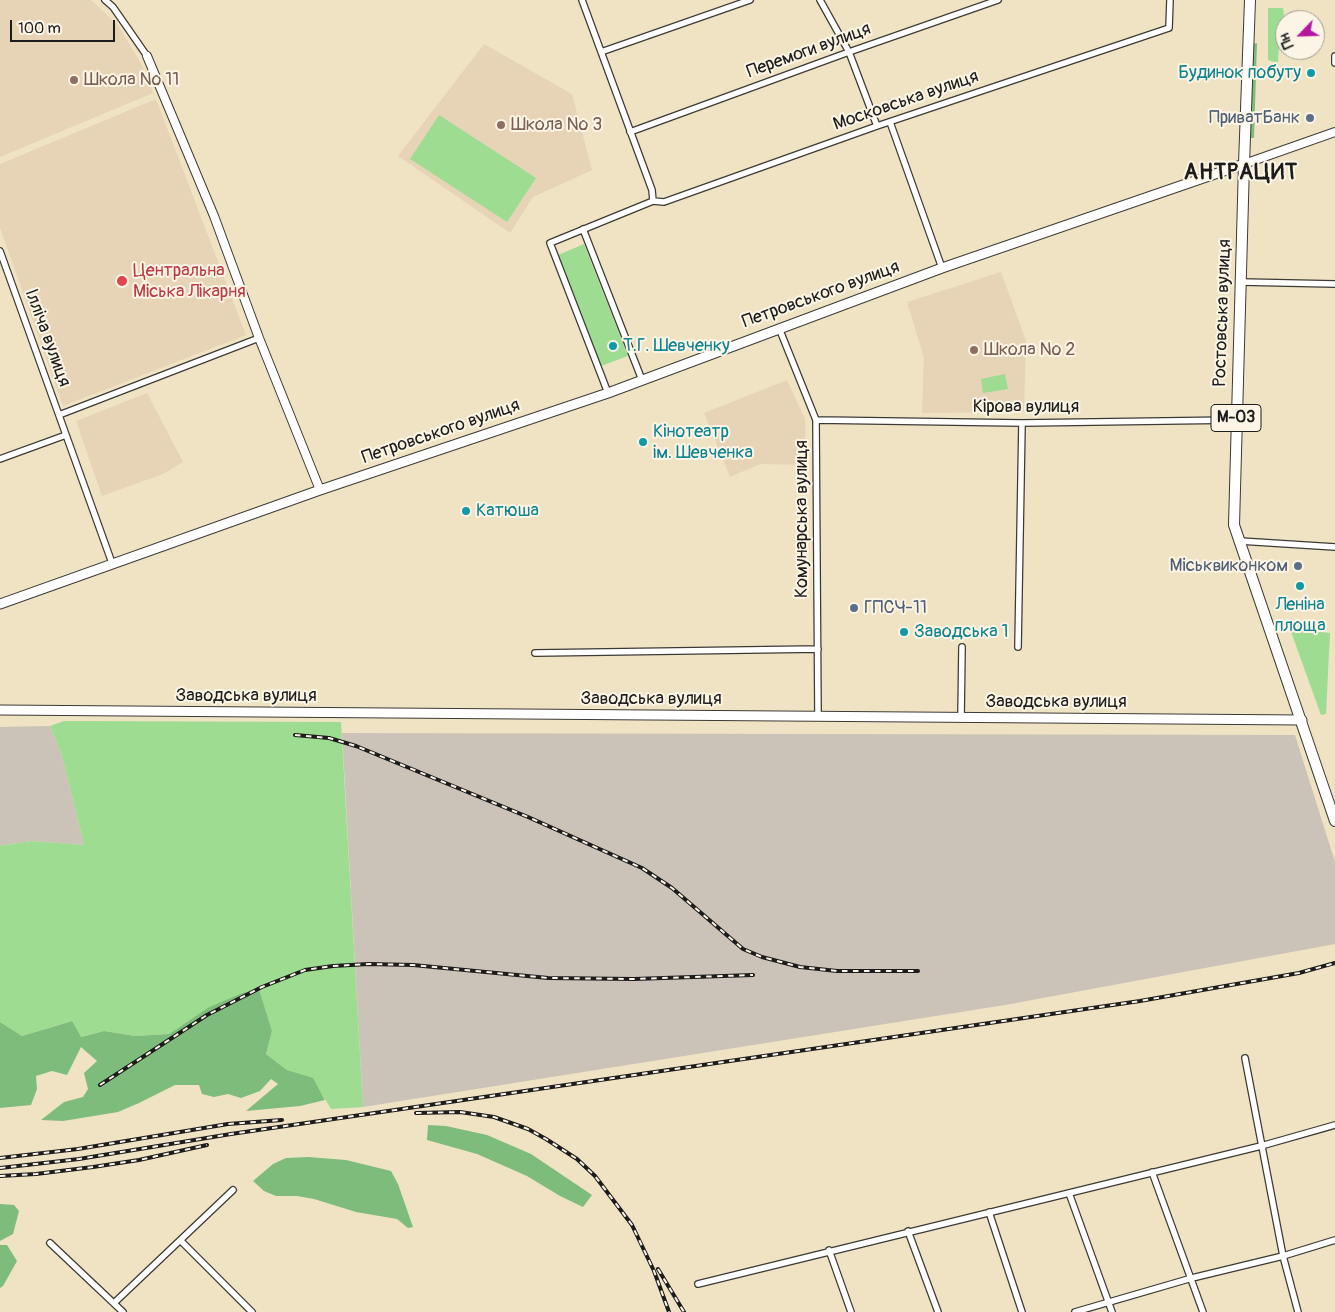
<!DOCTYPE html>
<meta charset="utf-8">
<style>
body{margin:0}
#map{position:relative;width:1335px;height:1312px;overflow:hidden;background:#efe3c4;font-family:Pangolin,sans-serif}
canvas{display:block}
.north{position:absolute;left:1275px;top:10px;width:50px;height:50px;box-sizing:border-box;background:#fcf5e5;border:1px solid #a29e95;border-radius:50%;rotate:246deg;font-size:14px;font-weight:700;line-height:20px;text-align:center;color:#1c1c1c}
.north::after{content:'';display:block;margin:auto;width:18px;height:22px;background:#b5179e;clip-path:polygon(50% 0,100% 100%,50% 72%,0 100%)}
.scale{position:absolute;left:10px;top:20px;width:105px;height:22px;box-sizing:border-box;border:2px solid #1c1c1c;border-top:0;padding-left:6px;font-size:15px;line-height:18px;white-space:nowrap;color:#1c1c1c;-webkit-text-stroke:4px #fcf5e5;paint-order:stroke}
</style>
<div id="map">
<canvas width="1335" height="1312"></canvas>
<div class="north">Пн</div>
<div class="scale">100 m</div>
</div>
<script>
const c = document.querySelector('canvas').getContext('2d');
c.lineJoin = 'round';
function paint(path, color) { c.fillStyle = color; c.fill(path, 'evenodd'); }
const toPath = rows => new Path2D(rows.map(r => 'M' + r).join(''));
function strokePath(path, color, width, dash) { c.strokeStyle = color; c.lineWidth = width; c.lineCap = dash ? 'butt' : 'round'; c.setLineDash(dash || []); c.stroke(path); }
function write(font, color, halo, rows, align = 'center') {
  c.font = font + ' Pangolin,sans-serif'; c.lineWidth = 4; c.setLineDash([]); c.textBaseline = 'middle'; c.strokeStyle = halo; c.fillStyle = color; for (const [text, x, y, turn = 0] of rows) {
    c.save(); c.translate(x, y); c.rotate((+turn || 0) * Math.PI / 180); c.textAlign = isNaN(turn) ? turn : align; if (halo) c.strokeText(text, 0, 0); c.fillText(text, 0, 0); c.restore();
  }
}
const built = toPath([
 [0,0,91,0,118,25,143,67,153,93,0,157],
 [484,44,572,94,592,170,533,197,510,233,398,156],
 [156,99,246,335,63,406,0,228,0,164],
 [1001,272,1026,341,1024,412,922,413,924,358,907,302],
 [787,380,805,419,806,465,760,464,730,477,704,413],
 [147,393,183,462,163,474,102,496,76,421]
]);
const industrial = toPath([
 [50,726,62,755,84,845,31,841,0,846,0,727],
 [342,733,1295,735,1335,862,1335,944,1005,1005,363,1107]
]);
const green = toPath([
 [1268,8,1283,8,1284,15,1280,29,1278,63,1268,60],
 [439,115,536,178,507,222,410,159],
 [584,244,628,356,601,366,558,255],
 [1005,374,1008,389,983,393,981,379],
 [1290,629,1330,633,1326,714,1321,715],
 [64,721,341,722,363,1107,331,1109,313,1079,287,1070,266,1054,272,1031,259,989,242,993,209,1007,169,1034,135,1036,104,1031,80,1037,71,1021,22,1036,0,1022,0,846,31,841,84,845,62,755,50,726]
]);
const forest = toPath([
 [1257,43,1254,138,1250,138,1253,44],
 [259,989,272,1031,266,1054,287,1070,313,1078,325,1100,300,1106,246,1111,278,1084,271,1079,260,1091,241,1098,228,1094,214,1097,202,1094,199,1085,175,1085,139,1103,118,1112,63,1121,41,1120,64,1102,83,1097,88,1089,84,1073,97,1061,81,1047,67,1075,52,1071,36,1076,37,1089,31,1105,0,1108,0,1022,22,1036,72,1021,81,1037,104,1031,135,1036,169,1034,209,1007,242,993],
 [428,1125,446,1126,487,1135,531,1154,592,1195,583,1207,560,1196,527,1176,477,1154,427,1140],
 [308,1157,346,1160,391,1171,398,1184,413,1227,408,1228,397,1219,356,1212,314,1199,297,1196,276,1196,264,1191,253,1181,273,1164,286,1158],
 [0,1204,14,1205,19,1211,13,1234,0,1241],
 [0,1245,7,1245,17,1261,3,1286,0,1288]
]);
const minor = toPath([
 [105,0,113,7,147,56],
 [582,0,652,190,653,201,550,243,608,393],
 [820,0,849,52,877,126],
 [601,52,750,0],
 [1335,56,1335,63],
 [890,122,942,268],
 [630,132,849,52,998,0],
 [653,201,664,202,877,126,1169,28,1170,0],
 [583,229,642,380],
 [0,251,112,563],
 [1241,282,1335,284],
 [779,328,816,420,818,717],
 [59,415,259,338],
 [816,420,1022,423,1236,420],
 [0,459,66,435],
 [1240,541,1335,547],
 [1018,647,1022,423],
 [535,653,818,649],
 [961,718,962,647],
 [1245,1058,1283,1256,1298,1312],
 [1152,1172,1203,1312],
 [1069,1193,1112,1312],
 [989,1212,1022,1312],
 [908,1231,938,1312],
 [181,1241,252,1312],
 [50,1243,123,1312],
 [829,1250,851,1312],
 [698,1284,1261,1146,1335,1125],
 [114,1303,233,1190],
 [1075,1312,1192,1278,1283,1256,1335,1240]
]);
const tertiary = toPath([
 [147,56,214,216,259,338,320,490],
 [1244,164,1335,132]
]);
const secondary = toPath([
 [0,604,320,490,608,393,942,268,1244,164],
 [0,710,1302,720]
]);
const trunk = toPath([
 [1250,0,1244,164,1234,525,1335,821]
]);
const rail = toPath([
 [295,735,329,738,356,746,528,817,642,868,672,888,743,949,762,957,800,967,837,971,918,971],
 [100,1085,207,1015,262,987,305,970,333,966,369,964,413,965,548,978,634,979,753,975],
 [416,1113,460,1112,494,1117,528,1129,546,1139,577,1159,595,1176,632,1225,654,1271,669,1312],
 [0,1158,78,1149,228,1124,282,1120],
 [0,1168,79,1159,231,1134,1140,1001,1299,973,1335,963],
 [0,1176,36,1174,93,1167,139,1160,207,1145],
 [658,1269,684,1312]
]);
const markers = [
 [1311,73,5,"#0f9aa8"],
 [74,80,5,"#8d6e63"],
 [1310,118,5,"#5c6f8a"],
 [501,125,5,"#8d6e63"],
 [122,281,6,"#e0444e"],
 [613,346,5,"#0f9aa8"],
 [974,350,5,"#8d6e63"],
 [643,442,5,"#0f9aa8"],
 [466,511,5,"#0f9aa8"],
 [1298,566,5,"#5c6f8a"],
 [1300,586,5,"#0f9aa8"],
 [854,608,5,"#5c6f8a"],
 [904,632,5,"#0f9aa8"]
];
const shields = [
 [1236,418,50]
];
const shieldNames = [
 ["М-03",1236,418]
];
const streetNames = [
 ["Перемоги вулиця",809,51,-20],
 ["Московська вулиця",906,101,-19],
 ["Петровського вулиця",821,295,-20],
 ["Ростовська вулиця",1223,313,-88],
 ["Ілліча вулиця",47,338,70],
 ["Кірова вулиця",1026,407],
 ["Петровського вулиця",441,432,-19],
 ["Комунарська вулиця",802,519,-90],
 ["Заводська вулиця",246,696],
 ["Заводська вулиця",651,699],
 ["Заводська вулиця",1056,702]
];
const cultureNames = [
 ["Будинок побуту",1301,73,"right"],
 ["Т.Г. Шевченку",623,346],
 ["Кінотеатр",653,432],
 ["ім. Шевченка",653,453],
 ["Катюша",476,511],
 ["Леніна",1300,605,"center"],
 ["площа",1300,626,"center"],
 ["Заводська 1",914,632]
];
const educationNames = [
 ["Школа № 11",84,80],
 ["Школа № 3",511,125],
 ["Школа № 2",984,350]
];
const serviceNames = [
 ["ПриватБанк",1300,118],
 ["Міськвиконком",1288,566],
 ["ГПСЧ-11",864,608,"left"]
];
const healthNames = [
 ["Центральна",133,271],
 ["Міська Лікарня",133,292]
];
const districtNames = [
 ["АНТРАЦИТ",1241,173]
];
paint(built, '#e7d4b7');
paint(industrial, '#cbc3b8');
paint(green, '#9ddc91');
paint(forest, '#7ebc7b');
strokePath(minor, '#3c3a35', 8);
strokePath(tertiary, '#3c3a35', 10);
strokePath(secondary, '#3c3a35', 11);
strokePath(trunk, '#3c3a35', 12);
strokePath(minor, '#fff', 5.5);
strokePath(tertiary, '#fff', 8);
strokePath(secondary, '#fff', 9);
strokePath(trunk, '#fff', 10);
strokePath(rail, '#1c1c1c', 4);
strokePath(rail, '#fcf5e5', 2, [5.5]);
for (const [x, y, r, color] of markers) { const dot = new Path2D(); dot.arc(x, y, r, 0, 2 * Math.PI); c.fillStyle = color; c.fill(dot); strokePath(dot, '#fcf5e5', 2); }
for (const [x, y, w] of shields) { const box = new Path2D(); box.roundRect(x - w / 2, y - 13.5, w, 27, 4); c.fillStyle = '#fcf5e5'; c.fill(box); strokePath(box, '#1c1c1c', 1); }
write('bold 16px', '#1c1c1c', null, shieldNames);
write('18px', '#1c1c1c', '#fcf5e5', streetNames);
write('18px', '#0d838f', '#fcf5e5', cultureNames, 'left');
write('18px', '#785e54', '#fcf5e5', educationNames, 'left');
write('18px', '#4e5e75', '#fcf5e5', serviceNames, 'right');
write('18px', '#be3a42', '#fcf5e5', healthNames, 'left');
c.letterSpacing = '1px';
write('bold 22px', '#1c1c1c', '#fcf5e5', districtNames);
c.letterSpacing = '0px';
</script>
